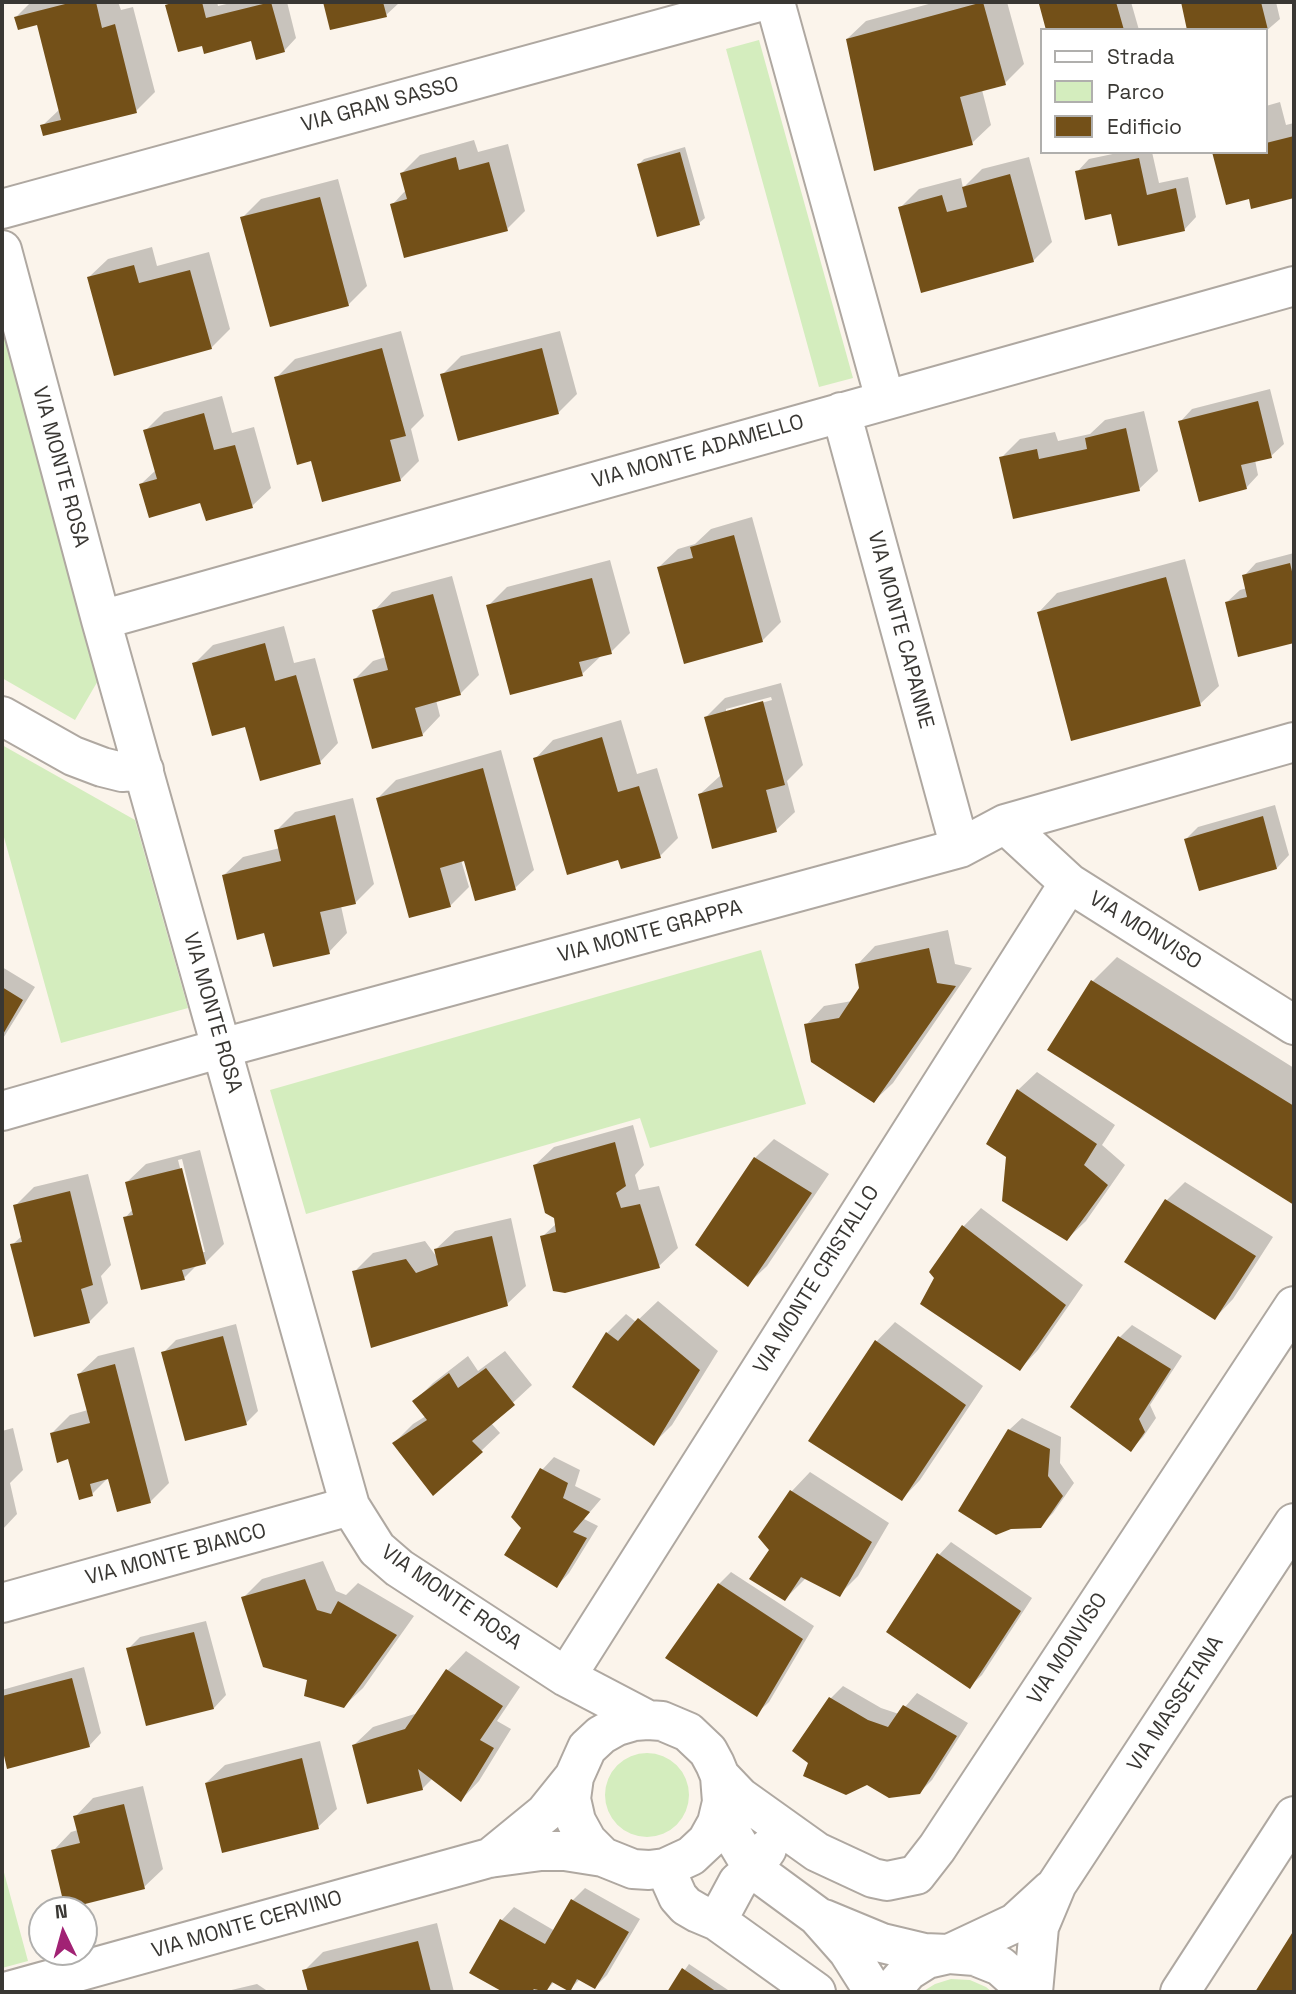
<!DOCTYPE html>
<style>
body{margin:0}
#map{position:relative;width:1296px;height:1994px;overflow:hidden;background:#fbf4eb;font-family:"Space Grotesk",sans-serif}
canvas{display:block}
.frame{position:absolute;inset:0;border:4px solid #393733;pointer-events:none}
.legend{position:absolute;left:1040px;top:28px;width:228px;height:126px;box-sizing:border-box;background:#fff;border:2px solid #b0afad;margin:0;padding:9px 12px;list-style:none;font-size:21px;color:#393733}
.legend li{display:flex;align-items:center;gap:14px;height:35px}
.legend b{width:35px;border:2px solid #b0afad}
.north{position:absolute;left:28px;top:1896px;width:70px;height:70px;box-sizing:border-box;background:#fff;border:2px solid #b0afad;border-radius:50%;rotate:355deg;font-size:19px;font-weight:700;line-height:28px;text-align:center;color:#393733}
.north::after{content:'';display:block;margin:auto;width:24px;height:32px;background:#a12274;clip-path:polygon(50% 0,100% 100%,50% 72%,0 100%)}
</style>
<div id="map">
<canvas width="1296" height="1994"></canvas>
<div class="frame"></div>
<ul class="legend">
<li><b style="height:9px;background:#fff"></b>Strada</li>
<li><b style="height:19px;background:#d4edbe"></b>Parco</li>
<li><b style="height:19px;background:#735018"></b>Edificio</li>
</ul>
<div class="north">N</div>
</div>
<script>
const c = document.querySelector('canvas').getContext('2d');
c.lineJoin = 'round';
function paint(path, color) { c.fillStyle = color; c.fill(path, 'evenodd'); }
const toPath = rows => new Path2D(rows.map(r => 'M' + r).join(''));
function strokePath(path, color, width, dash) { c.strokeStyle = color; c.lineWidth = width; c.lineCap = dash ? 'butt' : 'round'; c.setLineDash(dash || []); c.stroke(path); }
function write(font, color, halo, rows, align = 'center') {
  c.font = font + ' "Space Grotesk",sans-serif'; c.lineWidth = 7; c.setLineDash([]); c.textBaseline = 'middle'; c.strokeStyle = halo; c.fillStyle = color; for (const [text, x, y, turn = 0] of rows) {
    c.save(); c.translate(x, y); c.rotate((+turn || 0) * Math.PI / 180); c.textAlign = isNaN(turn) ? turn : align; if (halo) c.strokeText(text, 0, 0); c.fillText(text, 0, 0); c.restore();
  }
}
const green = toPath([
 [759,40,853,378,819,387,726,49],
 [2,328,99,679,75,720,2,678],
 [2,745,135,820,188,1008,61,1043,2,830],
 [761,950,806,1104,650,1148,640,1118,306,1214,270,1090],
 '605 1795a42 42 0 1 1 84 0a42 42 0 1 1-84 0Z',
 [2,1865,28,1961,2,1968],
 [951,1979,970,1980,986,1987,992,1992,922,1992,935,1984]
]);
const shadow = toPath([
 [31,2,118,2,121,10,133,7,155,92,136,111,42,126,60,109,38,23,16,17],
 [171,2,217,2,218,6,235,2,287,2,296,38,284,51,252,39,203,44,167,5],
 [325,2,398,2,399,3,386,15,331,28],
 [936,2,1007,2,1024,64,1005,83,982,90,991,125,972,143,847,39,866,21],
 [1044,2,1131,2,1139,30,1048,30,1041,5],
 [1183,2,1276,2,1280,19,1266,31,1189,30],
 [1280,102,1286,125,1294,123,1294,196,1253,207,1266,152,1266,106],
 [474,140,478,152,508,144,525,211,507,229,392,205,406,190,402,173,420,155],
 [685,147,705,218,699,223,639,164,644,159],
 [1122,152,1152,152,1159,183,1188,177,1196,217,1184,230,1113,212,1077,172,1089,159],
 [1029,157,1052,242,1033,261,900,208,919,189,961,178,963,188,982,169],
 [338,179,367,286,348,305,242,218,261,199],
 [152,247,157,266,209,252,230,329,211,348,89,277,108,259],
 [401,331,424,416,411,429,419,461,400,480,312,459,276,378,295,359],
 [560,331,577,394,558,413,442,375,461,356],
 [1270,389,1284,444,1271,456,1255,460,1258,475,1246,488,1180,422,1192,409],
 [222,396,232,433,254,427,271,488,252,506,202,501,141,484,156,470,145,431,164,412],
 [1144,411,1158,471,1139,489,1001,458,1020,439,1055,432,1058,441,1090,434,1105,420],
 [752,517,781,622,762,641,659,567,678,549,695,544,711,529],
 [1294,553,1294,641,1240,655,1227,602,1240,590,1247,588,1244,576,1256,563],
 [1185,559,1219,686,1200,704,1039,612,1057,593],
 [610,560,630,633,611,652,601,656,582,674,488,606,507,587],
 [452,576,479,675,460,694,436,700,440,716,422,735,355,679,373,661,386,657,374,611,392,592],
 [284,626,294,663,315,658,338,743,320,762,246,725,194,664,213,645],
 [781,683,803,765,787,781,795,812,776,830,700,794,721,775,706,717,725,698],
 [771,697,772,700,726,713,726,709],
 [621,720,637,774,657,768,678,838,660,856,619,858,535,759,553,740],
 [501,750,534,870,515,888,465,859,461,860,469,887,450,906,378,798,396,780],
 [353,798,374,884,355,903,341,906,347,933,329,952,266,931,224,875,243,857,280,848,276,831,295,812],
 [1275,805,1289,855,1277,868,1186,839,1198,827],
 [948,930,955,964,972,968,893,1083,874,1101,806,1025,824,1006,852,1001,861,988,857,965,875,946],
 [1117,957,1294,1068,1294,1203,1049,1050,1093,981],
 [2,967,35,987,2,1040],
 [1037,1072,1115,1125,1102,1145,1125,1165,1086,1221,1067,1239,1018,1090],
 [633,1125,644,1165,635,1175,639,1190,659,1186,678,1248,659,1266,542,1237,557,1223,535,1165,554,1147],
 [774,1139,829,1174,767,1266,748,1284,697,1245,755,1158],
 [200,1150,224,1244,205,1263,197,1265,184,1278,125,1218,133,1209,127,1182,146,1164],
 [182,1159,205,1252,201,1252,178,1160],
 [88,1174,111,1265,101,1276,108,1303,89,1322,12,1245,23,1235,15,1206,34,1187],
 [1185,1182,1273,1237,1233,1299,1215,1318,1167,1200],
 [981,1208,1083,1285,1038,1350,1020,1369,963,1227],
 [511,1218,526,1286,507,1304,354,1272,373,1253,425,1241,439,1260,436,1249,455,1231],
 [658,1301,718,1351,672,1425,653,1444,574,1387,607,1333,626,1314,636,1322],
 [895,1322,983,1386,920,1480,902,1499,810,1441,877,1341],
 [236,1324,258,1411,246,1423,163,1353,176,1340],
 [1132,1325,1182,1356,1150,1405,1156,1418,1143,1437,1130,1450,1119,1338],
 [134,1347,169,1483,151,1501,109,1477,92,1494,52,1433,70,1415,88,1410,79,1374,98,1356],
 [505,1351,532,1385,491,1423,500,1433,481,1451,394,1443,413,1424,426,1416,415,1401,433,1383,468,1356,478,1371],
 [1022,1418,1061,1437,1060,1463,1074,1483,1053,1513,1040,1526,1009,1430],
 [13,1428,23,1470,10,1483,17,1514,2,1530,2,1431],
 [554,1457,580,1470,575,1486,601,1499,584,1519,598,1526,569,1573,557,1586,524,1528,542,1470],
 [810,1472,889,1523,858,1576,840,1594,806,1578,785,1599,771,1550,760,1537,792,1491],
 [951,1542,1032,1598,982,1675,969,1687,939,1555],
 [323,1561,336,1591,346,1595,358,1583,414,1616,363,1688,344,1706,309,1679,243,1598,262,1579],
 [731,1572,814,1626,769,1702,756,1714,719,1584],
 [206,1621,226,1695,214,1708,128,1649,140,1637],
 [466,1651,520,1687,497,1721,511,1729,479,1781,461,1800,433,1778,422,1789,354,1745,373,1727,418,1713,448,1670],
 [84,1667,101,1733,89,1746,9,1767,2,1740,2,1690],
 [843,1686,881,1708,899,1714,917,1693,968,1723,932,1780,919,1793,867,1783,810,1762,830,1699],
 [320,1741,337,1809,318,1827,206,1783,225,1765],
 [143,1786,163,1869,144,1887,53,1851,71,1832,78,1830,75,1817,93,1798],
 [585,1888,640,1919,607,1975,595,1987,580,1979,570,1989,555,1981,544,1992,537,1989,534,1992,506,1992,471,1972,502,1920,514,1907,555,1931,573,1900],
 [437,1923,454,1992,310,1992,304,1971,323,1952],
 [689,1964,731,1992,669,1992],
 [257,1984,269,1992,223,1992]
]);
const building = toPath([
 [73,2,96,2,102,28,115,24,137,113,43,136,40,125,61,120,37,25,18,30,14,17],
 [176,2,202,2,206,18,271,2,285,52,256,60,251,41,204,54,202,46,178,52,165,5],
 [323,2,383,2,387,17,330,30],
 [983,2,1006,85,960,97,973,145,874,171,846,39],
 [1047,2,1116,2,1124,30,1046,30,1039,4],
 [1181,2,1261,2,1268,30,1187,30],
 [1294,136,1294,198,1251,209,1249,199,1226,205,1212,152,1266,152,1266,143],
 [680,152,700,225,657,237,637,164],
 [456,157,459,170,489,162,508,231,404,258,390,204,407,199,400,173],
 [1139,158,1147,195,1176,188,1185,231,1118,246,1111,214,1085,220,1075,171],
 [1010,174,1034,262,921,293,898,207,942,195,947,212,967,207,962,187],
 [320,197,349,306,270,327,240,217],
 [134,265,139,283,190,270,212,349,114,376,87,277],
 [382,348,406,436,390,440,401,481,322,502,311,461,297,465,274,377],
 [542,348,559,414,458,441,440,374],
 [1258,401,1272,458,1241,465,1247,489,1199,502,1178,421],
 [204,413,214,450,235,445,253,508,206,521,200,503,149,518,139,484,157,479,143,430],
 [1126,428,1140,491,1013,519,999,457,1037,449,1039,459,1087,449,1085,438],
 [734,535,763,642,684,664,657,567,693,558,690,547],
 [1290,563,1294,580,1294,643,1238,657,1225,602,1247,597,1242,575],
 [1166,577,1201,706,1071,741,1037,612],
 [592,578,612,654,579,662,583,676,510,695,486,605],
 [433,594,461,695,415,708,423,736,372,749,353,679,388,670,372,610],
 [265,643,275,681,296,675,321,764,260,781,245,727,212,736,192,663],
 [763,701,785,785,766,790,777,832,712,849,698,794,723,787,704,717],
 [602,737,618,792,639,786,661,858,621,869,618,860,567,875,533,758],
 [483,768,516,890,475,901,464,861,440,868,451,907,409,918,376,798],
 [335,815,356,904,320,912,330,954,273,967,264,933,237,940,222,875,281,861,274,830],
 [1263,816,1277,869,1199,891,1184,839],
 [929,948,937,983,956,986,874,1103,811,1062,804,1024,839,1018,859,988,855,964],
 [1091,980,1294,1106,1294,1205,1047,1050],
 [2,987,23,1000,2,1036],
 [1017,1089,1097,1144,1084,1165,1108,1185,1067,1241,1002,1201,1006,1157,986,1144],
 [615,1142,626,1186,616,1193,621,1208,640,1204,660,1268,565,1293,553,1291,540,1236,556,1232,554,1218,545,1213,533,1165],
 [754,1157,812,1193,748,1287,695,1245],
 [182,1168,206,1264,182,1270,185,1280,141,1290,123,1217,133,1215,125,1182],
 [70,1191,93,1285,81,1289,90,1323,34,1337,10,1244,22,1242,13,1205],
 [1165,1199,1256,1256,1215,1320,1124,1262],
 [962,1225,1066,1305,1020,1371,920,1304,934,1278,929,1272],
 [492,1236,508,1306,371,1348,352,1271,406,1259,416,1273,438,1265,434,1249],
 [638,1318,700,1370,654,1446,572,1387,606,1332,618,1341],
 [223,1336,247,1425,185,1441,161,1352],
 [1118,1336,1171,1369,1139,1419,1145,1432,1131,1452,1070,1407],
 [875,1340,966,1405,902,1501,808,1441],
 [115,1364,151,1503,117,1512,108,1479,90,1484,93,1496,79,1500,68,1459,57,1463,50,1433,90,1423,77,1374],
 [486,1368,515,1405,472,1441,483,1452,433,1496,392,1443,427,1420,412,1401,449,1373,458,1388],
 [1008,1429,1050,1449,1048,1476,1063,1496,1041,1528,1011,1529,996,1535,958,1511],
 [540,1468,568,1483,563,1498,590,1512,573,1532,587,1538,557,1588,504,1555,521,1528,511,1517],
 [790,1490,872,1542,840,1597,801,1577,785,1601,749,1579,769,1550,758,1537],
 [937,1553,1021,1611,970,1689,886,1632],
 [305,1579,317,1610,331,1614,338,1601,397,1635,344,1708,304,1696,307,1680,263,1667,241,1597],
 [718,1583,803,1639,757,1717,665,1658],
 [194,1632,214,1709,146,1726,126,1648],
 [446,1669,503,1706,480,1740,494,1748,461,1802,418,1769,423,1790,367,1804,352,1745,405,1729],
 [72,1678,90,1747,7,1769,2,1747,2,1696],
 [829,1697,868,1720,888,1727,903,1705,957,1736,920,1794,889,1798,867,1785,846,1795,803,1776,808,1763,792,1751],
 [302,1758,319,1829,222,1853,205,1783],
 [124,1804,145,1889,65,1909,51,1850,80,1843,73,1816],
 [571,1899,629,1932,595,1989,577,1979,570,1992,552,1982,546,1992,534,1989,531,1992,503,1992,469,1973,500,1919,545,1944],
 [1294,1930,1294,1992,1255,1992],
 [418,1941,431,1992,308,1992,302,1970],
 [682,1968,717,1992,667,1992]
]);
const minor = toPath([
 [775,2,885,399],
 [2,209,759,2],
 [2,250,101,620,350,1506,377,1549,399,1568,566,1677,648,1720],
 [841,412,960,848],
 [101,620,1294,286],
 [2,716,73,756,102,767,122,772,144,770],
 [1005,824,1069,883,1294,1025],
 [2,1111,222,1048,960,848,1005,824,1294,742],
 [2,1603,350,1506],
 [566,1677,1069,883],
 [720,1776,740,1797,817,1852,873,1878,887,1881,916,1875,937,1848,1294,1306],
 [722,1802,717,1823,707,1841,691,1856,665,1868,649,1870,633,1869,603,1857,587,1841,576,1821,571,1799,574,1777,587,1748,601,1735,617,1726,634,1721,648,1720,662,1721,688,1732,708,1751,715,1764,720,1776,722,1802,732,1834,753,1869,817,1916,848,1951,874,1992],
 [490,1858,545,1813,574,1777],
 [665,1868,678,1897,686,1906,698,1913,717,1921,816,1992],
 [824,1919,882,1943,924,1953,949,1954],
 [717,1921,738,1882,753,1869,767,1849],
 [5,1992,489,1858,541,1851,565,1851,603,1857],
 [1180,1992,1294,1816]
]);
const major = toPath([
 [949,1954,1015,1923,1051,1890],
 [890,1992,908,1971,927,1959,949,1954,975,1956,1000,1966,1019,1983,1024,1992],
 [1033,1992,1039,1927,1057,1884,1294,1523]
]);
const streetNames = [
 ["VIA GRAN SASSO",380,105,-15],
 ["VIA MONTE ADAMELLO",698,452,-16],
 ["VIA MONTE ROSA",60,467,75],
 ["VIA MONTE CAPANNE",900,630,75],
 ["VIA MONVISO",1145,931,32],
 ["VIA MONTE GRAPPA",650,932,-15],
 ["VIA MONTE ROSA",212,1013,74],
 ["VIA MONTE CRISTALLO",817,1280,-58],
 ["VIA MONTE BIANCO",176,1555,-15],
 ["VIA MONTE ROSA",451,1598,35],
 ["VIA MONVISO",1068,1649,-57],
 ["VIA MASSETANA",1176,1704,-57],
 ["VIA MONTE CERVINO",247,1925,-16]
];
paint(green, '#d4edbe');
paint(shadow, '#0003');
paint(building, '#735018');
strokePath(minor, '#afa8a1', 42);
strokePath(major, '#afa8a1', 42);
strokePath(minor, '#fff', 38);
strokePath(major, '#fff', 38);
write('21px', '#393733', '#fff', streetNames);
</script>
